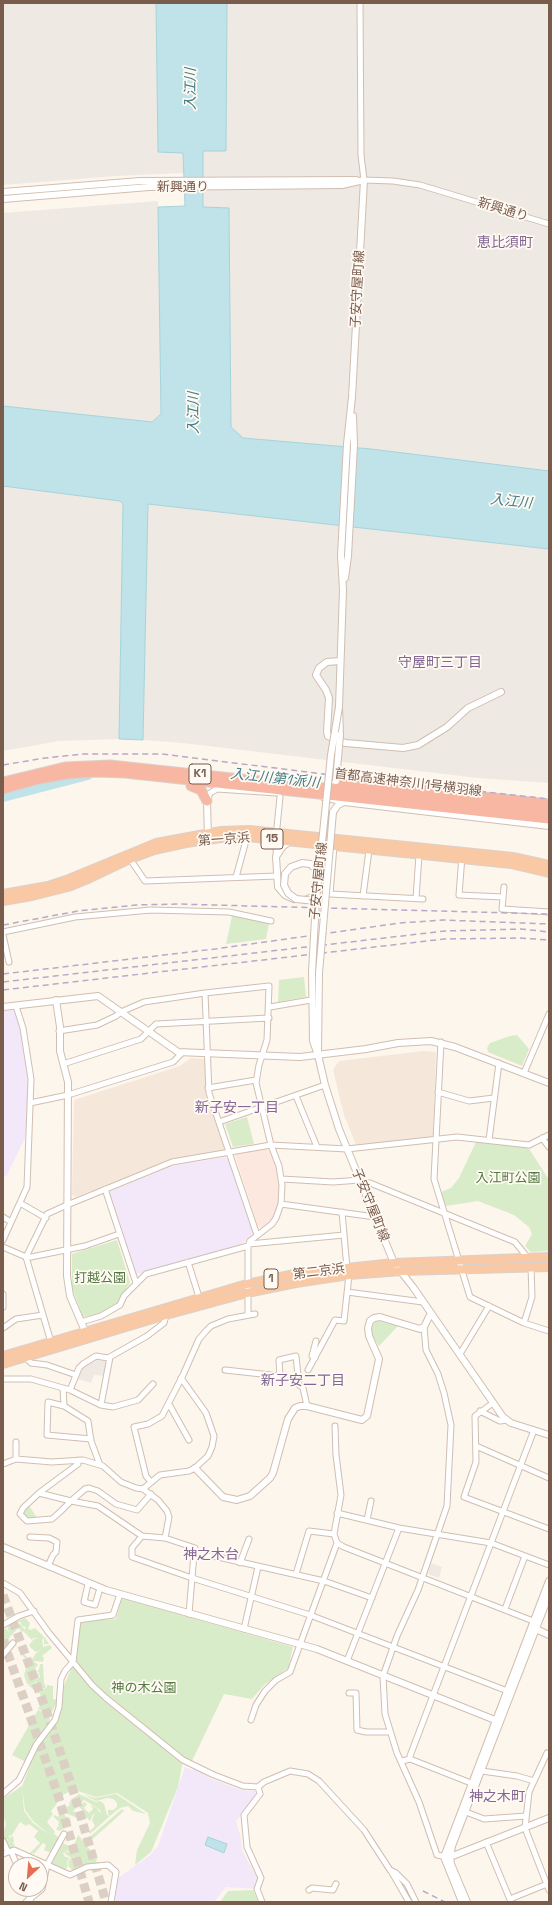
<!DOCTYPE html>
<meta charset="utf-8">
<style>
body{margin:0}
#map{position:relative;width:552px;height:1905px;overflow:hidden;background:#fdf6ec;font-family:"Space Grotesk",sans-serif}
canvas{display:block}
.frame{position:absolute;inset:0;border:4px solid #7a5c4d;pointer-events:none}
.north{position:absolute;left:8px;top:1857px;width:40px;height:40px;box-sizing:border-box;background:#fffaf3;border:1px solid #cabbb1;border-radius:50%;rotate:206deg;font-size:11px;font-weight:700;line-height:16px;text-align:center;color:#7a5c4d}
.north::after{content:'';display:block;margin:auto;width:14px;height:18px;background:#e76f51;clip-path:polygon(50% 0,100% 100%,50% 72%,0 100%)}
</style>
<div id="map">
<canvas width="552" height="1905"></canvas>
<div class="frame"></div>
<div class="north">N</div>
</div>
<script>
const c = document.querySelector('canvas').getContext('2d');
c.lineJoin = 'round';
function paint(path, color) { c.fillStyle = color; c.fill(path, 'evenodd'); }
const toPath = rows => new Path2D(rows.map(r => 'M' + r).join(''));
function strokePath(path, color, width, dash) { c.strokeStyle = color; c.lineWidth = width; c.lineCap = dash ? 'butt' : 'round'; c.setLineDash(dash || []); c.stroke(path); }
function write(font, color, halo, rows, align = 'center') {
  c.font = font + ' "Space Grotesk","Noto Sans JP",sans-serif'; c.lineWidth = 3.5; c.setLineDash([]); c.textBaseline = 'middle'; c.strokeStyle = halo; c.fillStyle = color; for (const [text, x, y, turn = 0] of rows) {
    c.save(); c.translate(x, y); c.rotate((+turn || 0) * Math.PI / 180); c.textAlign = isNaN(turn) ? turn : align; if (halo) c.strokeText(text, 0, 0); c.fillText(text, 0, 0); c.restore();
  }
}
const residential = toPath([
 [423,1051,436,1052,433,1137,356,1145,344,1115,333,1070,339,1061],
 [191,1058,205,1059,206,1088,226,1150,172,1160,76,1197,72,1195,74,1100,180,1066]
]);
const commercial = toPath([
 [266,1149,270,1151,275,1160,280,1177,281,1186,278,1208,274,1219,262,1228,258,1227,235,1156,237,1154]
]);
const industrial = toPath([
 [3,3,156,3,158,152,183,152,184,173,116,176,3,185],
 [227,3,549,3,549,471,371,449,242,438,231,427,229,208,203,207,203,151,226,151],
 [158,201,161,414,152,422,3,406,3,213],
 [3,486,121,501,123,504,119,739,59,741,3,751],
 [148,504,549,549,549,783,478,778,183,743,143,740],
 [95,1359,106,1362,105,1366,107,1367,105,1376,94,1375,91,1383,78,1379,84,1366],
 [431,1563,442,1567,439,1578,428,1574]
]);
const education = toPath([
 [16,1010,29,1077,25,1138,6,1177,3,1175,3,1011],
 [225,1157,229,1159,254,1234,240,1245,138,1274,136,1274,109,1192,171,1166],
 [185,1767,192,1770,195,1768,212,1779,241,1790,255,1791,256,1797,236,1821,239,1832,240,1832,242,1850,258,1880,255,1889,226,1887,214,1902,115,1902,117,1879,150,1855,158,1846]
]);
const green = toPath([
 [232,916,269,923,266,939,226,944],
 [304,977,306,997,278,1002,279,980],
 [517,1035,529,1049,522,1066,488,1052,487,1048,490,1043,510,1036],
 [247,1117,254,1144,233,1147,225,1124],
 [476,1142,528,1147,549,1180,549,1251,531,1252,525,1246,532,1234,529,1227,514,1215,478,1201,446,1206,441,1192,451,1188,459,1178],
 [117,1240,130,1283,117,1303,100,1314,83,1317,72,1288,72,1254],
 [378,1321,398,1326,379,1346,373,1337,371,1328,374,1323],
 [29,1506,38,1519,30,1520,23,1515,23,1512],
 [122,1598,293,1647,288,1668,264,1685,252,1699,224,1694,191,1763,183,1760,178,1787,151,1852,135,1865,137,1850,150,1823,148,1813,117,1793,96,1797,75,1790,64,1794,51,1811,53,1814,47,1822,55,1832,54,1834,60,1838,51,1853,44,1850,46,1845,43,1843,34,1854,32,1853,31,1855,29,1854,40,1843,34,1837,38,1831,29,1824,26,1826,20,1822,12,1835,9,1836,9,1839,10,1837,13,1836,14,1841,13,1843,15,1845,13,1847,7,1848,5,1841,9,1839,5,1840,3,1834,6,1824,3,1815,3,1799,22,1786,24,1811,33,1823,50,1835,33,1821,25,1810,22,1787,36,1748,58,1721,62,1704,63,1688,75,1660,81,1621,116,1619],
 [25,1618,30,1623,28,1629,31,1630,35,1628,45,1638,49,1644,45,1644,44,1646,44,1638,42,1640,43,1647,50,1645,52,1648,42,1656,44,1658,43,1662,35,1661,32,1664,35,1662,38,1665,35,1668,36,1673,38,1673,39,1676,36,1679,35,1683,31,1684,27,1684,24,1675,26,1668,30,1664,18,1650,19,1649,31,1661,36,1653,42,1649,36,1652,31,1648,29,1645,34,1639,39,1638,33,1638,32,1640,24,1632,26,1627,22,1626,21,1623,17,1621],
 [14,1621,20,1624,25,1630,23,1632,18,1628,9,1638,10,1644,5,1650,3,1649,3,1630,6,1628,9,1633,7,1626],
 [40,1664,43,1664,44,1683,46,1687,40,1691,39,1694,28,1685,36,1683,36,1680,40,1677,39,1672,37,1672,39,1670],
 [47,1685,53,1686,53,1699,58,1700,50,1716,47,1713,38,1709,43,1702,46,1703,46,1699,40,1695,40,1692,47,1687],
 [38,1710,47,1714,50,1718,49,1724,34,1745,26,1762,12,1755],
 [79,1794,96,1802,100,1801,104,1804,107,1815,110,1816,90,1834,89,1832,95,1826,92,1820,94,1814,97,1812,93,1814,90,1821,87,1818,81,1821,78,1818,78,1814,84,1811,79,1807,84,1802,87,1804,84,1808,89,1813,93,1809,91,1805,98,1809,99,1812,101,1812,99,1809,84,1800,73,1811,78,1814,77,1818,66,1813,64,1814,71,1822,60,1831,56,1829,59,1826,58,1825,59,1822,53,1816,55,1815,58,1817,63,1809,70,1805,69,1803,72,1799],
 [83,1794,95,1798,116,1794,146,1814,133,1811,128,1806,120,1808,110,1816,108,1814,108,1810,113,1810,117,1807,117,1803,113,1799,107,1798,96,1801],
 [122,1809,124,1811,86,1845,97,1858,96,1864,84,1865,74,1872,69,1867,68,1862,71,1858,64,1853,69,1852,70,1846,75,1843,78,1835,84,1842],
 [63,1843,69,1846,69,1851,63,1853,65,1857,68,1857,69,1859,67,1862,68,1866,64,1872,51,1865],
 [253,1890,258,1902,220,1902,228,1891]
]);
const water = toPath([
 [156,3,227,3,226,151,203,151,203,207,229,208,231,427,243,438,371,449,549,471,549,549,148,504,143,740,119,739,123,504,120,501,3,486,3,406,152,422,161,414,158,207,185,206,183,153,158,152,156,3],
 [208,1837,227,1844,224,1853,205,1845,208,1837]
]);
const river = toPath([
 [3,797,88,775]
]);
const motorwayTunnel = toPath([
 [3,1595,46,1710,73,1790,106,1902],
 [3,1640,57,1792,89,1902]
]);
const minor = toPath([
 [360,3,361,155,364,180,393,181,420,185,549,224],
 [324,798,344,802],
 [207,801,210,793,217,789,277,793],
 [334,846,330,894,423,899],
 [277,856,283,847,290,842],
 [462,856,459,895,503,897],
 [276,857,277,827,280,797],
 [130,859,145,881,277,876],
 [236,877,247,837],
 [504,887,502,909,549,912],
 [363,896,369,850],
 [416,898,419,855],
 [3,932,75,917,151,910,229,912,271,921],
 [3,935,9,962],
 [205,993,209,1093,257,1235],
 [270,1007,311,1000],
 [59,1031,97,1025,116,1016,121,1012,144,1002,205,993,269,986,267,1040,259,1065,256,1083,271,1145,279,1166,282,1185,281,1204,276,1218,272,1224,250,1241,248,1246,248,1315],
 [441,1042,434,1179,470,1297,524,1323,549,1331],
 [63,1064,141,1039,156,1024,269,1018],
 [524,1073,549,1014],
 [208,1088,256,1080],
 [438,1092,469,1101,494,1098],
 [296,1096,317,1147],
 [30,1103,68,1095,173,1062,182,1053],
 [219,1122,325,1085],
 [542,1138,549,1147],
 [489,1140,499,1063],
 [282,1179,333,1182,360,1180],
 [361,1182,370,1183,515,1242,528,1258],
 [105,1189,136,1283],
 [20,1203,46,1218],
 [281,1204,375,1217],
 [342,1212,347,1268],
 [3,1217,11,1222],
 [3,1240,27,1187,31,1079,23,1028,16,1006],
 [249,1244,344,1235],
 [3,1247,26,1257,31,1257,85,1246,119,1234],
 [188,1262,199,1297],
 [347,1292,423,1302],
 [3,1294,3,1307],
 [81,1322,101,1316,120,1305,124,1296,146,1274,248,1246],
 [524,1323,532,1297,531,1267],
 [424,1327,426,1350,438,1374,444,1393,451,1425,447,1506,418,1590,397,1636,383,1676,385,1714,397,1753,419,1802,437,1855,447,1857],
 [3,1328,16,1319,43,1315],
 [51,1342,26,1257,47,1214,67,1205,172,1162,271,1145,347,1149,457,1137,529,1145,549,1135],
 [460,1354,489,1306],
 [25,1357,31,1363,47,1365,76,1375],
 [315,1358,312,1356,316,1341],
 [225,1370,280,1376,279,1360,296,1356,299,1385,303,1388,307,1406],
 [308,1370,335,1320,344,1321,349,1275],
 [3,1379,31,1379,70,1390,101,1405,113,1407,138,1400,153,1384],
 [63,1388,64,1406,48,1402,47,1435,91,1439],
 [70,1390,79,1368,83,1364,96,1356,108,1358,147,1336,164,1323,166,1315],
 [493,1403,475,1416,476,1462,464,1497,549,1529],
 [101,1405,110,1357],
 [168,1405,170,1406,189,1440],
 [64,1406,88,1421,91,1441,100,1465],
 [480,1411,500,1421,507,1420],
 [335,1426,336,1455,341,1495,334,1534,337,1543,344,1547,533,1621],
 [476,1446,549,1478],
 [16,1459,16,1442],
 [3,1464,16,1459,52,1462,83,1460,103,1466,121,1482,136,1488,143,1489,160,1475,189,1471,195,1468,208,1456,212,1447,214,1436,206,1413,181,1378],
 [151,1482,146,1476,134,1427,148,1424,162,1416,183,1375,199,1339,206,1331,211,1326,228,1319,255,1314],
 [143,1489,158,1500,167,1511,169,1517,165,1538],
 [39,1493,78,1464,78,1460],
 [151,1494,137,1510,116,1504,98,1491,89,1488,85,1489,71,1501,61,1511,52,1519,27,1521,20,1514,23,1508,39,1493,71,1501,98,1506,142,1536,132,1548,132,1557,192,1578,310,1615,510,1692],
 [337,1513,399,1528,491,1543,549,1565],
 [367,1520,371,1501],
 [142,1536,165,1538,195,1548,194,1554],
 [30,1537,49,1538,57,1542,56,1552,53,1555,48,1566],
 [240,1563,249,1539],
 [296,1574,309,1531,334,1534],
 [3,1583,20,1593,49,1633,92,1685,106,1698,183,1760,214,1775,243,1786,258,1787,264,1782,290,1771,308,1774,319,1781,364,1830,390,1870,396,1873,407,1884,416,1902],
 [88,1584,84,1602,95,1605,100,1588],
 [505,1609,525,1556],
 [189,1614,194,1554,218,1557,324,1581,372,1598],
 [3,1625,19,1616,34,1611],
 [244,1629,258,1567],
 [3,1655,13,1643],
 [347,1661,399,1528],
 [349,1693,356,1693,357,1730,366,1732,390,1732],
 [251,1720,256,1705,265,1691,276,1680,290,1672,337,1543],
 [549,1754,547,1753,529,1792,525,1828,549,1890],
 [410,1759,410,1756,534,1430],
 [402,1761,410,1759,476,1785],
 [482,1771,517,1776,534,1781],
 [258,1787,260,1794,244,1815,247,1847,261,1878,257,1889,262,1902],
 [3,1794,19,1780,36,1745,55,1720,59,1707,61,1679,65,1671,73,1662,78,1620,113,1615,120,1594],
 [466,1812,484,1819,526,1816],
 [3,1841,8,1852],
 [486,1842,511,1902],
 [11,1851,17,1865],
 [3,1854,14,1850,70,1875,87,1867,108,1865,116,1872,111,1902],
 [391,1871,409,1902],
 [26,1889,31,1902],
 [309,1890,312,1888,333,1890,336,1884],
 [510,1899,547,1884],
 [26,1902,42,1889,47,1865,64,1834]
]);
const tertiary = toPath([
 [3,192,140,181,356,180],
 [3,199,149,187,342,185,364,180],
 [345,578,348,556,354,445,353,416],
 [340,661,327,662,319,668,316,675,326,690,329,698,327,732,328,736,338,741,346,743,403,748,418,745,447,727,468,708,501,692],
 [340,735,339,707,343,590,341,555,347,444,352,397,364,180],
 [207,801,208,838],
 [333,812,338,805,344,802,549,826],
 [276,857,278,887,285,895,294,899],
 [305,900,315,896,321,883,317,870,310,864],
 [312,972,313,1041,318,1055,325,1085,339,1129,394,1263,413,1287,503,1417,511,1423,549,1435],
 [56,1000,60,1027,60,1051,68,1082,67,1276,70,1296,85,1331],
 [3,1007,98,996,178,1052,300,1057,366,1049,398,1043,431,1041,455,1047,549,1083],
 [318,1053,319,973],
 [195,1468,223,1497,237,1500,250,1496,270,1478,273,1473,288,1419,295,1408,300,1406,307,1406,362,1420,367,1416,379,1359,369,1336,368,1328,370,1321,374,1318,380,1317,420,1329,424,1327,431,1313],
 [3,1547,106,1590,317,1649,500,1722],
 [535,1626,536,1629,549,1635],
 [450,1857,549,1818],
 [462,1902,444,1857,549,1581],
 [467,1902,451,1864,450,1857,452,1846,549,1595]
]);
const trunk = toPath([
 [3,894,48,886,66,880,156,843,221,831,249,830,513,857,549,865],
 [3,901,32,896,68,887,90,878,130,859,154,850,186,843,221,838,247,837,511,864,549,873],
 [3,1356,247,1284,299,1273,394,1263,549,1257],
 [3,1364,166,1315,247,1293,296,1283,349,1275,402,1271,549,1267]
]);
const motorway = toPath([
 [3,782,65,767,110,765,549,812],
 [340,784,364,784,549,804],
 [191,786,201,790,207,801],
 [3,789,39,779,67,774,95,772,125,773,549,819]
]);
const rail = toPath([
 [3,765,45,758,83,754,162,754,323,774,549,799],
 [3,925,78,911,136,905,177,904,549,914],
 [3,974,215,949,400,923,443,920,549,924],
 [3,982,445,931,521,929,549,932],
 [3,990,444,939,520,938,549,940],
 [423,1891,445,1902]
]);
const tertiaryBridge = toPath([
 [336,781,340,735],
 [310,864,302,863,291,867,285,874,284,885,288,893,296,899,316,901],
 [312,972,316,901,331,755,339,707],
 [319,973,333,812]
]);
const shields = [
 [200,774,22],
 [272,839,22],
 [271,1279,14]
];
const shieldNames = [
 ["K1",200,774],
 ["15",272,839],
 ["1",271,1279]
];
const streetNames = [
 ["新興通り",183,187],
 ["新興通り",503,210,17],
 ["子安守屋町線",358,289,-87],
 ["首都高速神奈川1号横羽線",408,783,7],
 ["第一京浜",224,840,-4],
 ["子安守屋町線",319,881,-84],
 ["子安守屋町線",370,1205,68],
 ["第二京浜",319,1272,-7]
];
const parkNames = [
 ["入江町公園",508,1178],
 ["打越公園",100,1278],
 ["神の木公園",144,1688]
];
const waterNames = [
 ["入江川",191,89,-90],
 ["入江川",194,413,-90],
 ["入江川",511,502,6],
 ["入江川第1派川",275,779,6]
];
const neighbourhoodNames = [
 ["恵比須町",505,243],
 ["守屋町三丁目",440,663],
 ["新子安一丁目",237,1108],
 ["新子安二丁目",303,1381],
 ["神之木台",211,1555],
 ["神之木町",497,1797]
];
paint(residential, '#f5e8da');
paint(commercial, '#fde8e0');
paint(industrial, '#efe9e4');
paint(education, '#f3e8fa');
paint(green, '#d8ecc9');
paint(water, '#bfe3e8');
strokePath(water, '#a5d3da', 1);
strokePath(river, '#bfe3e8', 10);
strokePath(motorwayTunnel, '#dcd0c4', 9, [9, 4.5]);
strokePath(minor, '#d1beb0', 7);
strokePath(tertiary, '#d1beb0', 8);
strokePath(trunk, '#dad1cd', 10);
strokePath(motorway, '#dad1cd', 11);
strokePath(minor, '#fff', 5);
strokePath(tertiary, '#fff', 6);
strokePath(trunk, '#f9c8a4', 8);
strokePath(motorway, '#f7b7a3', 9);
strokePath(rail, '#b9a8c9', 1.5, [6, 4]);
strokePath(tertiaryBridge, '#d1beb0', 8, []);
strokePath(tertiaryBridge, '#fff', 6);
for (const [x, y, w] of shields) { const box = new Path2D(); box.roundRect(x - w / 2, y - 10, w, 20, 3); c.fillStyle = '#fffaf3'; c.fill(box); strokePath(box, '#7a5c4d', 1); }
write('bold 12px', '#7a5c4d', null, shieldNames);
write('13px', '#7a5c4d', '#fffaf3', streetNames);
write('13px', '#537a41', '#fffaf3', parkNames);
write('italic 14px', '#437c86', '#fffaf3', waterNames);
write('14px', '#846695', '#fffaf3', neighbourhoodNames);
</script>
